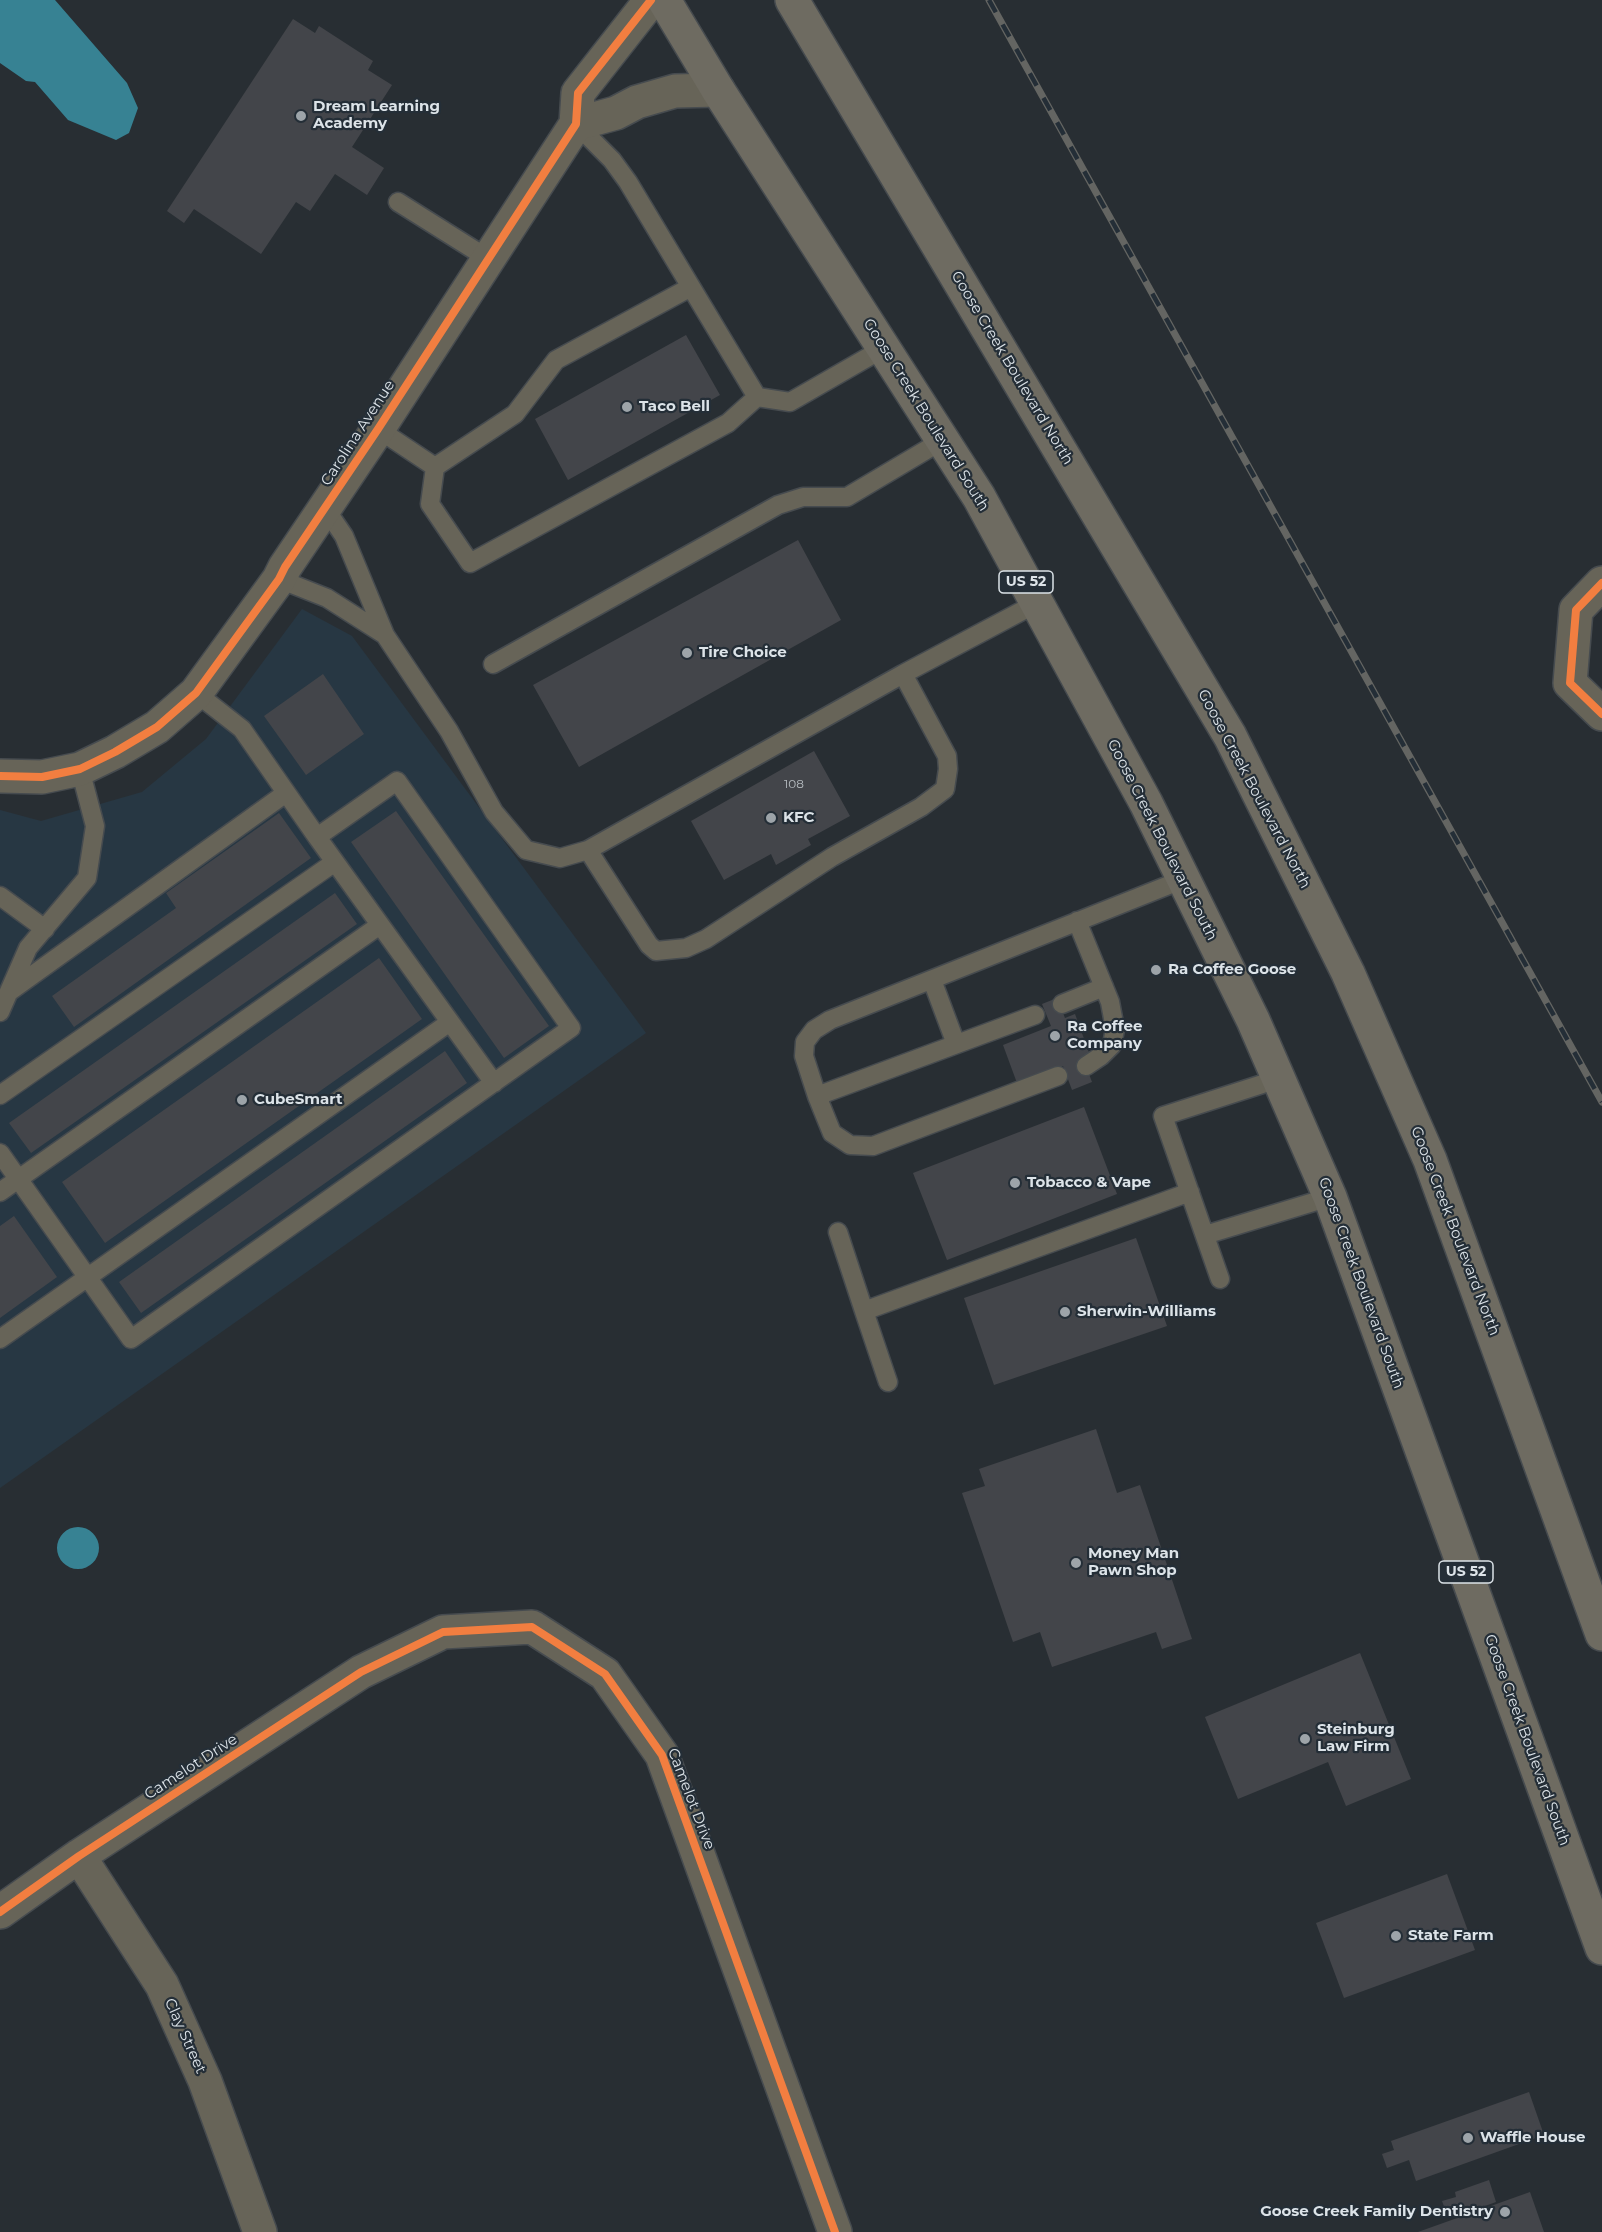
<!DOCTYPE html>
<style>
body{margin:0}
canvas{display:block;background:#282e33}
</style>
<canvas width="1602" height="2232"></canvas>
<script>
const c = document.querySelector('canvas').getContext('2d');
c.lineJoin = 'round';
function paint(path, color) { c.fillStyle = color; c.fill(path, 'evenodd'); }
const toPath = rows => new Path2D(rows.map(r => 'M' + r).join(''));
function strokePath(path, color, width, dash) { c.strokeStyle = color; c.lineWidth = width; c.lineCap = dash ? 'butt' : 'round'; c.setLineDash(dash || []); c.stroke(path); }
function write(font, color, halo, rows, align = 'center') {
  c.font = font + ' Montserrat,sans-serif'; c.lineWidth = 4.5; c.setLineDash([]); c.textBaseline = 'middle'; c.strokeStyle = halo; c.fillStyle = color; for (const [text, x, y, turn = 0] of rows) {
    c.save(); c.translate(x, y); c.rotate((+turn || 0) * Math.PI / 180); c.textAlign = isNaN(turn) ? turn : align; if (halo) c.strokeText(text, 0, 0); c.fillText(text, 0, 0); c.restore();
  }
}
const built = toPath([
 [302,609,352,636,646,1033,0,1488,0,810,41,821,142,792,206,739]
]);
const water = toPath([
 [0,0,55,0,127,83,138,108,129,133,116,140,68,120,35,82,26,81,0,63],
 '57 1548a21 21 0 1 1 42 0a21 21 0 1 1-42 0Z'
]);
const building = toPath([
 [293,19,315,33,319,26,373,61,368,70,392,85,352,147,384,168,367,195,335,174,310,211,296,202,261,254,194,209,184,223,167,211],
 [686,335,720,395,568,480,535,419],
 [798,540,841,620,579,767,533,685],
 [323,674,364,734,306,775,264,716],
 [814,751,850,816,808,839,811,845,776,865,771,854,724,880,691,821],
 [396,811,549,1026,504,1058,351,842],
 [279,813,311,858,74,1027,52,996,176,908,166,893],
 [335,893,357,924,31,1153,9,1123],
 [379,958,422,1019,105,1243,62,1182],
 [1057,998,1065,1018,1075,1014,1091,1058,1084,1061,1092,1082,1072,1090,1063,1066,1017,1083,1003,1045,1051,1026,1042,1004],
 [445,1051,467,1083,141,1313,119,1282],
 [1084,1107,1117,1194,947,1260,913,1173],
 [14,1216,57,1277,0,1318,0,1226],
 [1136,1238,1167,1326,994,1385,964,1298],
 [1096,1429,1117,1493,1140,1485,1192,1639,1162,1649,1156,1632,1052,1667,1040,1632,1013,1642,962,1493,985,1486,979,1469],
 [1360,1653,1411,1779,1346,1806,1328,1762,1238,1799,1205,1717],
 [1447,1874,1475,1950,1344,1998,1316,1923],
 [1529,2092,1544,2135,1416,2181,1409,2160,1387,2168,1382,2154,1394,2150,1391,2141],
 [1489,2180,1496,2202,1463,2214,1462,2212,1448,2217,1442,2201,1456,2197,1455,2192],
 [1530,2192,1544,2232,1418,2232]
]);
const lane = toPath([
 [576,124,612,160,628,182,757,397],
 [398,202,487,258],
 [757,397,790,402,884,348],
 [378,429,435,467,515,414,556,360,691,287],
 [435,467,430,504,470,563,728,423,757,397],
 [279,579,327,598,385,635,344,536,325,508],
 [385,635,449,731,494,812,526,850,560,858,588,850,903,674,1037,603],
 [493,664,778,505,803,497,847,497,943,440],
 [317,837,494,1083],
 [588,850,649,945,656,951,686,948,706,939,832,857,921,807,945,789,948,769,947,756,903,674],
 [0,896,45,929],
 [1077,921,1110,1002,1115,1029,1112,1045,1101,1056,1086,1066],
 [932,980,956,1044],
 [9,992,286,793],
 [1062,1004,1104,987],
 [0,1012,28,948,87,878,95,826,80,769],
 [1058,1076,873,1146,850,1145,832,1133,817,1096,804,1056,805,1042,814,1030,830,1020,1184,879],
 [0,1095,335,862],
 [817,1096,1035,1015],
 [0,1153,131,1339,571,1028,397,781,317,837,242,729,196,693],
 [0,1192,380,925],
 [838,1232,864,1311],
 [1205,1235,1330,1197],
 [1220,1279,1163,1116,1278,1079],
 [0,1339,450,1022],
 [888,1382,864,1311,1190,1192]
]);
const street = toPath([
 [576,124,616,113,637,102,675,91,718,90],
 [1602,583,1576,610,1570,683,1602,714],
 [0,776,42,777,80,769,115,752,157,727,196,693,279,579,285,567,378,429,576,124,578,93,651,0],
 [79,1856,162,1985,205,2081,260,2232],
 [0,1912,79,1856,361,1672,443,1632,532,1627,605,1674,662,1755,835,2232]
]);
const highway = toPath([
 [664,0,718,90,979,497,1146,803,1253,1020,1330,1197,1602,1948],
 [792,0,1230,736,1348,973,1430,1160,1602,1634]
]);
const rail = toPath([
 [989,0,1602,1102]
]);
const cycleway = toPath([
 [1602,583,1576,610,1570,683,1602,714],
 [0,776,42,777,80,769,115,752,157,727,196,693,279,579,285,567,378,429,576,124,578,93,651,0],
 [0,1912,79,1856,361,1672,443,1632,532,1627,605,1674,662,1755,835,2232]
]);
const markers = [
 [301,116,6,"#9da4a9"],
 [627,407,6,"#9da4a9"],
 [687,653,6,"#9da4a9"],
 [771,818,6,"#9da4a9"],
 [1156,970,6,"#9da4a9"],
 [1055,1036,6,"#9da4a9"],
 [242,1100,6,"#9da4a9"],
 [1015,1183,6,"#9da4a9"],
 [1065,1312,6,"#9da4a9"],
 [1076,1563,6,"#9da4a9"],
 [1305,1739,6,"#9da4a9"],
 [1396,1936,6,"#9da4a9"],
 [1468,2138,6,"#9da4a9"],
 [1505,2212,6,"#9da4a9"]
];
const numberNames = [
 ["108",794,784]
];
const shields = [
 [1026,582,54],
 [1466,1572,54]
];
const shieldNames = [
 ["US 52",1026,582],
 ["US 52",1466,1572]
];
const poiNames = [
 ["Dream Learning",313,107],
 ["Academy",313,124],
 ["Taco Bell",639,407],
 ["Tire Choice",699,653],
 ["KFC",783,818],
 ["Ra Coffee Goose",1168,970],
 ["Ra Coffee",1067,1027],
 ["Company",1067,1044],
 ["CubeSmart",254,1100],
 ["Tobacco & Vape",1027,1183],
 ["Sherwin-Williams",1077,1312],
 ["Money Man",1088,1554],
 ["Pawn Shop",1088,1571],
 ["Steinburg",1317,1730],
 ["Law Firm",1317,1747],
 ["State Farm",1408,1936],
 ["Waffle House",1480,2138],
 ["Goose Creek Family Dentistry",1493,2212,"right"]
];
const streetNames = [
 ["Goose Creek Boulevard North",1012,368,59],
 ["Goose Creek Boulevard South",926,415,58],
 ["Carolina Avenue",358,433,-57],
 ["Goose Creek Boulevard North",1254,789,62],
 ["Goose Creek Boulevard South",1162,840,63],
 ["Goose Creek Boulevard North",1455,1231,69],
 ["Goose Creek Boulevard South",1361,1283,70],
 ["Goose Creek Boulevard South",1527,1740,70],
 ["Camelot Drive",191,1767,-33],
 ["Camelot Drive",691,1799,69],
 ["Clay Street",185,2036,66]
];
paint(built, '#273743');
paint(water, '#378293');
paint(building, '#43454a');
strokePath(lane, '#464b4f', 21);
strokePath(street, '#464b4f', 36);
strokePath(highway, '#464b4f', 36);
strokePath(lane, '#676458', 18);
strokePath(street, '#676458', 33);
strokePath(highway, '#6e6b61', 33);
strokePath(rail, '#646562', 7);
strokePath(rail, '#242e37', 4.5, [14]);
strokePath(cycleway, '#f27e40', 8);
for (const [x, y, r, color] of markers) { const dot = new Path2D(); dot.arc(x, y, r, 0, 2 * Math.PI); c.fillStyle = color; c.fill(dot); strokePath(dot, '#242e37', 2); }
write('12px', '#b6bcc0', null, numberNames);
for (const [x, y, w] of shields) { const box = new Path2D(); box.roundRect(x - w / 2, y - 11, w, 22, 4.5); c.fillStyle = '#242e37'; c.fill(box); strokePath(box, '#dce3e8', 1.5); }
write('bold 14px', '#dce3e8', null, shieldNames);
write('bold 15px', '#dce3e8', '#242e37', poiNames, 'left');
write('15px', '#dce3e8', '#242e37', streetNames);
</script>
